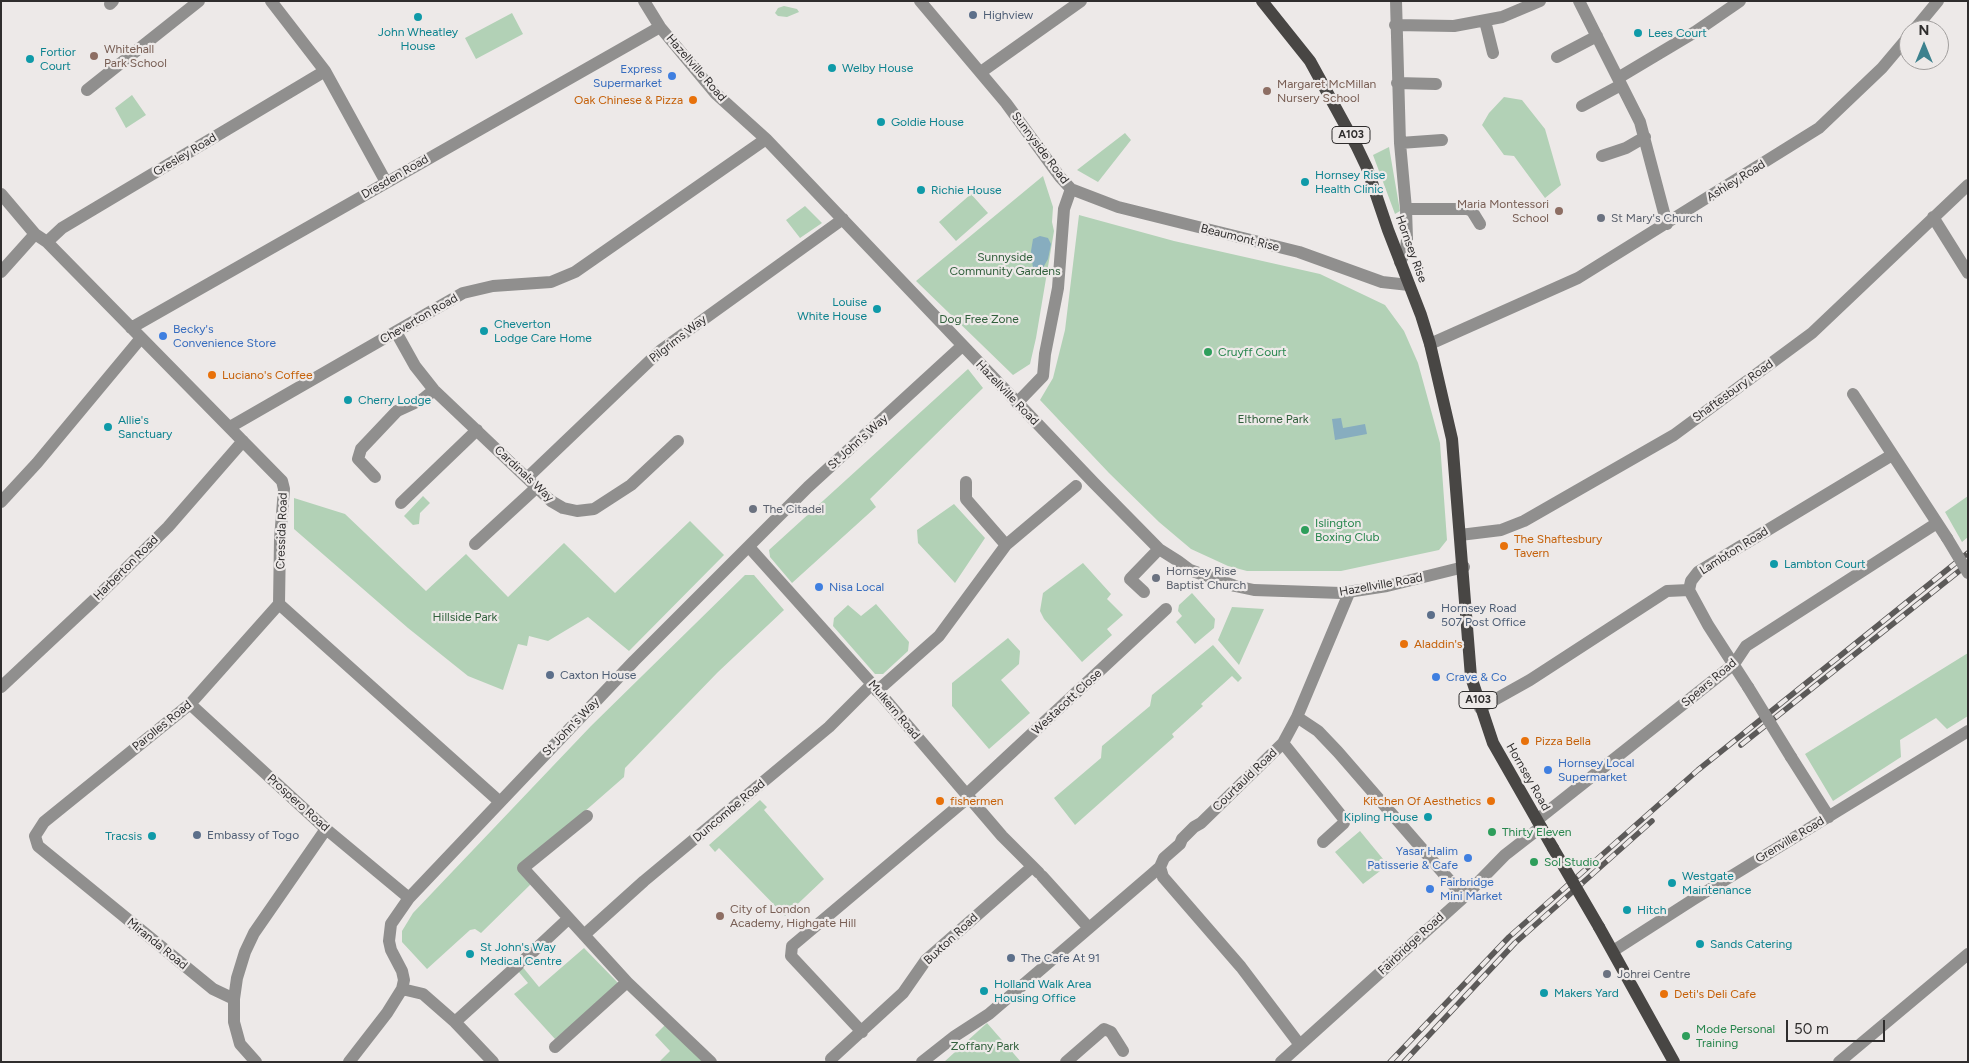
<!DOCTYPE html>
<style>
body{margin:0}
#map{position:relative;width:1969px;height:1063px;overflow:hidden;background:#ede9e8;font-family:Figtree,sans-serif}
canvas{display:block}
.frame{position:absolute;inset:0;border:2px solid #2f2d2d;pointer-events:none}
.north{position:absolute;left:1899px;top:20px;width:50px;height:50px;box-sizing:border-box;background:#ede9e8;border:1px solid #a19e9d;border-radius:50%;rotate:0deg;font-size:14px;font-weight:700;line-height:20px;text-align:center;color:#2f2d2d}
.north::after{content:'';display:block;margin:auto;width:18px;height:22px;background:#3c818e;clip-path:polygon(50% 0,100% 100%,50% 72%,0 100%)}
.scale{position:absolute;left:1786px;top:1020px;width:99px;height:22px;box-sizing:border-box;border:2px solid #2f2d2d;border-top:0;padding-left:6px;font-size:15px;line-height:18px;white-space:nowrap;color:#2f2d2d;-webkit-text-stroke:4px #ede9e8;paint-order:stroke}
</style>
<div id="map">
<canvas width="1969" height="1063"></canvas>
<div class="frame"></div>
<div class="north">N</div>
<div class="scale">50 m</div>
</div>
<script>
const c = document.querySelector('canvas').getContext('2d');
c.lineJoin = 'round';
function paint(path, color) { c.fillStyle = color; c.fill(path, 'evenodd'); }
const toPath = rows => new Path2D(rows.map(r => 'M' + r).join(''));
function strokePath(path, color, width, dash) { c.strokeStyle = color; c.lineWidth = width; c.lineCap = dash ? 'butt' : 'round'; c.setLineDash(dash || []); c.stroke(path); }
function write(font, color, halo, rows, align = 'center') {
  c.font = font + ' Figtree,sans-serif'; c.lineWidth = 4.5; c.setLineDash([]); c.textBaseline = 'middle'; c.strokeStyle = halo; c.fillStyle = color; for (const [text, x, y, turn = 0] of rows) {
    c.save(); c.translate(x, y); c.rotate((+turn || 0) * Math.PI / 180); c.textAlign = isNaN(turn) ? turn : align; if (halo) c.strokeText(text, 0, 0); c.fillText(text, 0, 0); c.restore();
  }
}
const green = toPath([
 [784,6,797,9,799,12,787,17,778,16,775,13,778,8],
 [512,13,523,34,476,59,465,38],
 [132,95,146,115,126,128,115,108],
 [1504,97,1522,100,1545,129,1561,185,1545,198,1514,156,1504,155,1482,125,1489,113],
 [1125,133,1131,140,1098,182,1077,170],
 [1389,147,1400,211,1395,214,1373,155],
 [1043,176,1053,207,1052,222,1054,231,1036,338,1030,364,1013,375,916,281],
 [971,194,988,213,956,241,939,222],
 [805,206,822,223,800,238,786,220],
 [1079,215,1174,241,1320,274,1385,305,1404,331,1418,363,1440,443,1447,540,1439,550,1341,571,1247,571,1228,566,1191,549,1159,522,1109,473,1040,400,1053,378,1065,330],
 [968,369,983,388,870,499,876,507,792,583,770,557,769,550],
 [423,496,430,503,420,513,419,524,413,525,404,516],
 [1968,496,1968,537,1962,542,1945,512],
 [294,498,345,514,426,591,466,554,508,597,564,543,615,593,690,521,724,555,629,651,588,617,548,641,529,636,527,646,518,644,503,690,468,676,408,628,294,529],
 [954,504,985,538,955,583,918,543,917,530],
 [1083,563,1111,594,1107,599,1123,615,1107,629,1112,635,1082,662,1044,619,1040,611,1043,593],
 [745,575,754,575,784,610,718,672,625,768,624,777,520,868,532,883,481,933,475,929,470,930,427,969,402,942,402,931,413,913,591,726],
 [1192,593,1215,619,1214,628,1195,644,1176,622,1182,616,1178,611,1179,605],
 [876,604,909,642,908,651,883,674,875,674,833,626,834,618,848,605,861,616],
 [1232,607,1264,609,1239,665,1218,640],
 [1008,638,1020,651,1019,664,1001,680,1030,713,989,749,952,706,952,683],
 [1213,645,1242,678,1238,682,1232,676,1201,704,1203,706,1172,734,1174,737,1075,825,1054,798,1101,758,1102,746,1150,706,1152,695],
 [1968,653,1968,716,1947,729,1936,718,1900,740,1901,757,1833,801,1805,754],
 [760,800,767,807,764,810,824,879,785,916,719,848,715,852,709,845],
 [1360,831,1388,865,1363,884,1335,852],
 [584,948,620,985,555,1039,514,994,528,983,518,971,521,965,539,987],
 [987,1023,1021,1062,944,1062],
 [666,1024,701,1060,701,1062,659,1062,670,1051,655,1035]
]);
const water = toPath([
 [1040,236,1048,238,1051,244,1048,259,1041,271,1033,269,1031,251,1033,239],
 [1341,418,1343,428,1365,424,1367,434,1335,440,1332,419]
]);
const minor = toPath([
 [271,1,325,71,386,182],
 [644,1,660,27,715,93,766,139,1094,483,1159,549,1178,561,1190,570,1235,586,1254,590,1341,593,1387,586,1464,567],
 [920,1,1006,103,1060,177,1071,189,1118,207,1299,252,1382,282,1409,285],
 [1396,1,1400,143,1406,209,1407,239,1406,250,1400,262],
 [1579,1,1640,122,1667,224],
 [110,4,113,1],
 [1485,21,1493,53],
 [1395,25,1454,26,1502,17,1540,1],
 [1914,30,1938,1],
 [1557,57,1597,36],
 [981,72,1081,1],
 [1618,78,1695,32,1740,1],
 [1397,83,1436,84],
 [87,90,199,1],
 [1582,106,1621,85],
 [1400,143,1442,140],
 [1602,156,1626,148,1645,137],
 [1,194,35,234,47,242,282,481,284,489,280,539,279,604,500,802],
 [1406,209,1467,209,1472,211,1480,224],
 [1933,217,1968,273],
 [47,242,62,228,325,71],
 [1,272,35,234],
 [131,328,660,27],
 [396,332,415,366,434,390,551,501,563,508,577,511,594,509,631,485,678,441],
 [1430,344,1578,278,1819,128,1882,68,1909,36],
 [1853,394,1947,538],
 [1017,403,1043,376,1045,354,1058,288,1064,209,1071,189],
 [230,427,463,293,493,286,551,282,575,272,766,139],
 [375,477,358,459,361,449,397,411,423,399,434,390],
 [528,477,661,350,843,219],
 [966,482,966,499,1006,545],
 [1,502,37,463,141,338],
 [401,503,477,430],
 [1460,535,1501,530,1524,521,1674,435,1812,333,1968,185],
 [475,544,537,487],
 [749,547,872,684,1002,836,1039,873],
 [1689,590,1691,581,1698,572,1892,455],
 [1689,590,1708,625,1748,687],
 [1144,592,1130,579,1159,549],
 [1,687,94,600,168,527,243,441],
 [877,691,939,636,1006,545,1076,486],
 [190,704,326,829,409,898],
 [1480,708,1530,680,1667,591,1689,590],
 [1297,717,1318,731,1338,752,1464,897],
 [1283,743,1344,819,1344,823,1323,842],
 [1791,757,1829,817],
 [967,794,1166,609],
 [587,816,523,868,627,982,711,1062],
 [1537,820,1734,664,1746,646,1937,523],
 [1160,867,1163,877,1241,967,1300,1045],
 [1042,876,1089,928],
 [584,935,644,881,829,727,872,684],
 [1613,951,1694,899,1968,731],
 [524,960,568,919],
 [402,989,423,994,455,1022,493,1062],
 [234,999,237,978,245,952,254,933,326,829],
 [455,1022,518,965],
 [862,1032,791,956,792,946,969,797],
 [555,1047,627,982],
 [831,1059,903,993,926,960,1032,867],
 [256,1062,240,1044,234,1022,234,999,213,989,38,846,35,836,44,822,190,704,279,604],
 [349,1062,387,1013,402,989,404,980,402,971,391,950,389,941,391,924,409,898,634,661,808,487,962,346],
 [922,1062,955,1036,989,1014,1152,874,1160,867,1164,858,1180,844,1182,839,1194,827,1201,823,1283,743,1297,717,1349,593],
 [1066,1062,1104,1029,1111,1032,1123,1051],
 [1281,1062,1464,897,1505,855,1541,827],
 [1839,1062,1968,954]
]);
const major = toPath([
 [1262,1,1310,61,1356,145,1367,168,1388,230,1421,315,1430,344,1452,439,1471,677,1493,743,1553,848],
 [1599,927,1674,1062]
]);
const rail = toPath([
 [1741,745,1968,564],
 [1390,1062,1509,937,1698,770,1968,553],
 [1404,1062,1515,943,1652,821]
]);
const minorBridge = toPath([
 [1947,538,1968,573],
 [1748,687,1791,757]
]);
const majorBridge = toPath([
 [1553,848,1599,927]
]);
const markers = [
 [973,15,5,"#5c6f8a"],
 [418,17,5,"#0f9aa8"],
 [1638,33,5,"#0f9aa8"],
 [94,56,5,"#8d6e63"],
 [30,59,5,"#0f9aa8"],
 [832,68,5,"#0f9aa8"],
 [672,76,5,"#3f7fe0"],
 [1267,91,5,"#8d6e63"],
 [693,100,5,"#e8710a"],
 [881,122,5,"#0f9aa8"],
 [1305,182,5,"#0f9aa8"],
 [921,190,5,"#0f9aa8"],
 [1559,211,5,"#8d6e63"],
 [1601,218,5,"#6b7280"],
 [877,309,5,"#0f9aa8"],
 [484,331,5,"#0f9aa8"],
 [163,336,5,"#3f7fe0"],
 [1208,352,5,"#2e9e5b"],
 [212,375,5,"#e8710a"],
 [348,400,5,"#0f9aa8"],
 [108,427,5,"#0f9aa8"],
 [753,509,5,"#6b7280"],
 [1305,530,5,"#2e9e5b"],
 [1504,546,5,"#e8710a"],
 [1774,564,5,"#0f9aa8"],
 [1156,578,5,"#6b7280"],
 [819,587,5,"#3f7fe0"],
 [1431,615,5,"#5c6f8a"],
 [1404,644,5,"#e8710a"],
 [550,675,5,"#5c6f8a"],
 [1436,677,5,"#3f7fe0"],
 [1525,741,5,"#e8710a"],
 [1548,770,5,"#3f7fe0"],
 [940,801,5,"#e8710a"],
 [1491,801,5,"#e8710a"],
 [1428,817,5,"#0f9aa8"],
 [1492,832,5,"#2e9e5b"],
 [197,835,5,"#5c6f8a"],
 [152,836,5,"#0f9aa8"],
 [1468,858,5,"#3f7fe0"],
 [1534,862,5,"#2e9e5b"],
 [1672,883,5,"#0f9aa8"],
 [1430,889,5,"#3f7fe0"],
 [1627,910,5,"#0f9aa8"],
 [720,916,5,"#8d6e63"],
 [1700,944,5,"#0f9aa8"],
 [470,954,5,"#0f9aa8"],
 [1011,958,5,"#5c6f8a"],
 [1607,974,5,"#6b7280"],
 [984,991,5,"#0f9aa8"],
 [1544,993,5,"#0f9aa8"],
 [1664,994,5,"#e8710a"],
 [1686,1036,5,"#2e9e5b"]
];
const shields = [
 [1351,135,38],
 [1478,700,38]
];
const shieldNames = [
 ["A103",1351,135],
 ["A103",1478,700]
];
const serviceNames = [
 ["Highview",983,15],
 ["Hornsey Road",1441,608],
 ["507 Post Office",1441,622],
 ["Caxton House",560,675],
 ["Embassy of Togo",207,835],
 ["The Cafe At 91",1021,958]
];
const cultureNames = [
 ["John Wheatley",418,32,"center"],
 ["House",418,46,"center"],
 ["Lees Court",1648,33],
 ["Fortior",40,52],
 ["Court",40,66],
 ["Welby House",842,68],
 ["Goldie House",891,122],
 ["Hornsey Rise",1315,175],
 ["Health Clinic",1315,189],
 ["Richie House",931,190],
 ["Louise",867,302,"right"],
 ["White House",867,316,"right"],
 ["Cheverton",494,324],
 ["Lodge Care Home",494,338],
 ["Cherry Lodge",358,400],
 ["Allie's",118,420],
 ["Sanctuary",118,434],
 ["Lambton Court",1784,564],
 ["Kipling House",1418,817,"right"],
 ["Tracsis",142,836,"right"],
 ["Westgate",1682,876],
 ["Maintenance",1682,890],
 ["Hitch",1637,910],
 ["Sands Catering",1710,944],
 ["St John's Way",480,947],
 ["Medical Centre",480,961],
 ["Holland Walk Area",994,984],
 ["Housing Office",994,998],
 ["Makers Yard",1554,993]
];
const educationNames = [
 ["Whitehall",104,49],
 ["Park School",104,63],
 ["Margaret McMillan",1277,84],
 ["Nursery School",1277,98],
 ["Maria Montessori",1549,204,"right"],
 ["School",1549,218,"right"],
 ["City of London",730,909],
 ["Academy, Highgate Hill",730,923]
];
const streetNames = [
 ["Hazellville Road",696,68,49],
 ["Sunnyside Road",1040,148,53],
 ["Gresley Road",185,155,-31],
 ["Dresden Road",395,177,-30],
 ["Ashley Road",1736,181,-32],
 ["Beaumont Rise",1240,238,14],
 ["Hornsey Rise",1411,249,70],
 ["Cheverton Road",419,319,-30],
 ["Pilgrims Way",678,339,-38],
 ["Shaftesbury Road",1733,391,-36],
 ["Hazellville Road",1007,393,46],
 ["St John's Way",858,442,-42],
 ["Cardinals Way",524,474,43],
 ["Cressida Road",282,531,-88],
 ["Lambton Road",1734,551,-32],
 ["Harberton Road",126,568,-45],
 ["Hazellville Road",1381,585,-10],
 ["Spears Road",1709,683,-40],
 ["Westacott Close",1067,702,-43],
 ["Mulkern Road",894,710,50],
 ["Parolles Road",162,726,-39],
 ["St John's Way",571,727,-46],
 ["Hornsey Road",1528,777,60],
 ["Courtauld Road",1245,780,-44],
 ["Prospero Road",298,803,42],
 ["Duncombe Road",729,811,-40],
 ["Grenville Road",1790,840,-31],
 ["Buxton Road",951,939,-43],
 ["Miranda Road",157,944,39],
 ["Fairbridge Road",1411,944,-43]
];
const shopNames = [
 ["Express",662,69,"right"],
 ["Supermarket",662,83,"right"],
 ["Becky's",173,329],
 ["Convenience Store",173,343],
 ["Nisa Local",829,587],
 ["Crave & Co",1446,677],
 ["Hornsey Local",1558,763],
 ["Supermarket",1558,777],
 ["Yasar Halim",1458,851,"right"],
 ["Patisserie & Cafe",1458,865,"right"],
 ["Fairbridge",1440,882],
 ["Mini Market",1440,896]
];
const foodNames = [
 ["Oak Chinese & Pizza",683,100,"right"],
 ["Luciano's Coffee",222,375],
 ["The Shaftesbury",1514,539],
 ["Tavern",1514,553],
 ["Aladdin's",1414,644],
 ["Pizza Bella",1535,741],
 ["fishermen",950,801],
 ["Kitchen Of Aesthetics",1481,801,"right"],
 ["Deti's Deli Cafe",1674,994]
];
const worshipNames = [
 ["St Mary's Church",1611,218],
 ["The Citadel",763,509],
 ["Hornsey Rise",1166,571],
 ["Baptist Church",1166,585],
 ["Johrei Centre",1617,974]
];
const parkNames = [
 ["Sunnyside",1005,257],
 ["Community Gardens",1005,271],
 ["Dog Free Zone",979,319],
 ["Elthorne Park",1273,419],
 ["Hillside Park",465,617],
 ["Zoffany Park",985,1046]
];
const leisureNames = [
 ["Cruyff Court",1218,352],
 ["Islington",1315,523],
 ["Boxing Club",1315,537],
 ["Thirty Eleven",1502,832],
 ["Sol Studio",1544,862],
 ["Mode Personal",1696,1029],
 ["Training",1696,1043]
];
paint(green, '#b2d1b6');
paint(water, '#87adbf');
strokePath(minor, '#908f8e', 12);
strokePath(major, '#484644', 12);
strokePath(rail, '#5c5a59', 5.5);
strokePath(rail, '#ede9e8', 4, [11]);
strokePath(minorBridge, '#908f8e', 12);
strokePath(majorBridge, '#484644', 12);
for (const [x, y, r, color] of markers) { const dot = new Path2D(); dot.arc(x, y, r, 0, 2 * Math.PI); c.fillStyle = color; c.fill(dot); strokePath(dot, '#ede9e8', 2); }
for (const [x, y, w] of shields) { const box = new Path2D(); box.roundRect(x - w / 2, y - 8.5, w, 17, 4); c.fillStyle = '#ede9e8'; c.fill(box); strokePath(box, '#2f2d2d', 1); }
write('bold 11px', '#2f2d2d', null, shieldNames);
write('12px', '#4e5e75', '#ede9e8', serviceNames, 'left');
write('12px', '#0d838f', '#ede9e8', cultureNames, 'left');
write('12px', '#785e54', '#ede9e8', educationNames, 'left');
write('12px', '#2f2d2d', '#ede9e8', streetNames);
write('12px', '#366cbe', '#ede9e8', shopNames, 'left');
write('12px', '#c56008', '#ede9e8', foodNames, 'left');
write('12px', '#5b616d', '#ede9e8', worshipNames, 'left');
write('12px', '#31603c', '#ede9e8', parkNames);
write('12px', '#27864d', '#ede9e8', leisureNames, 'left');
</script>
